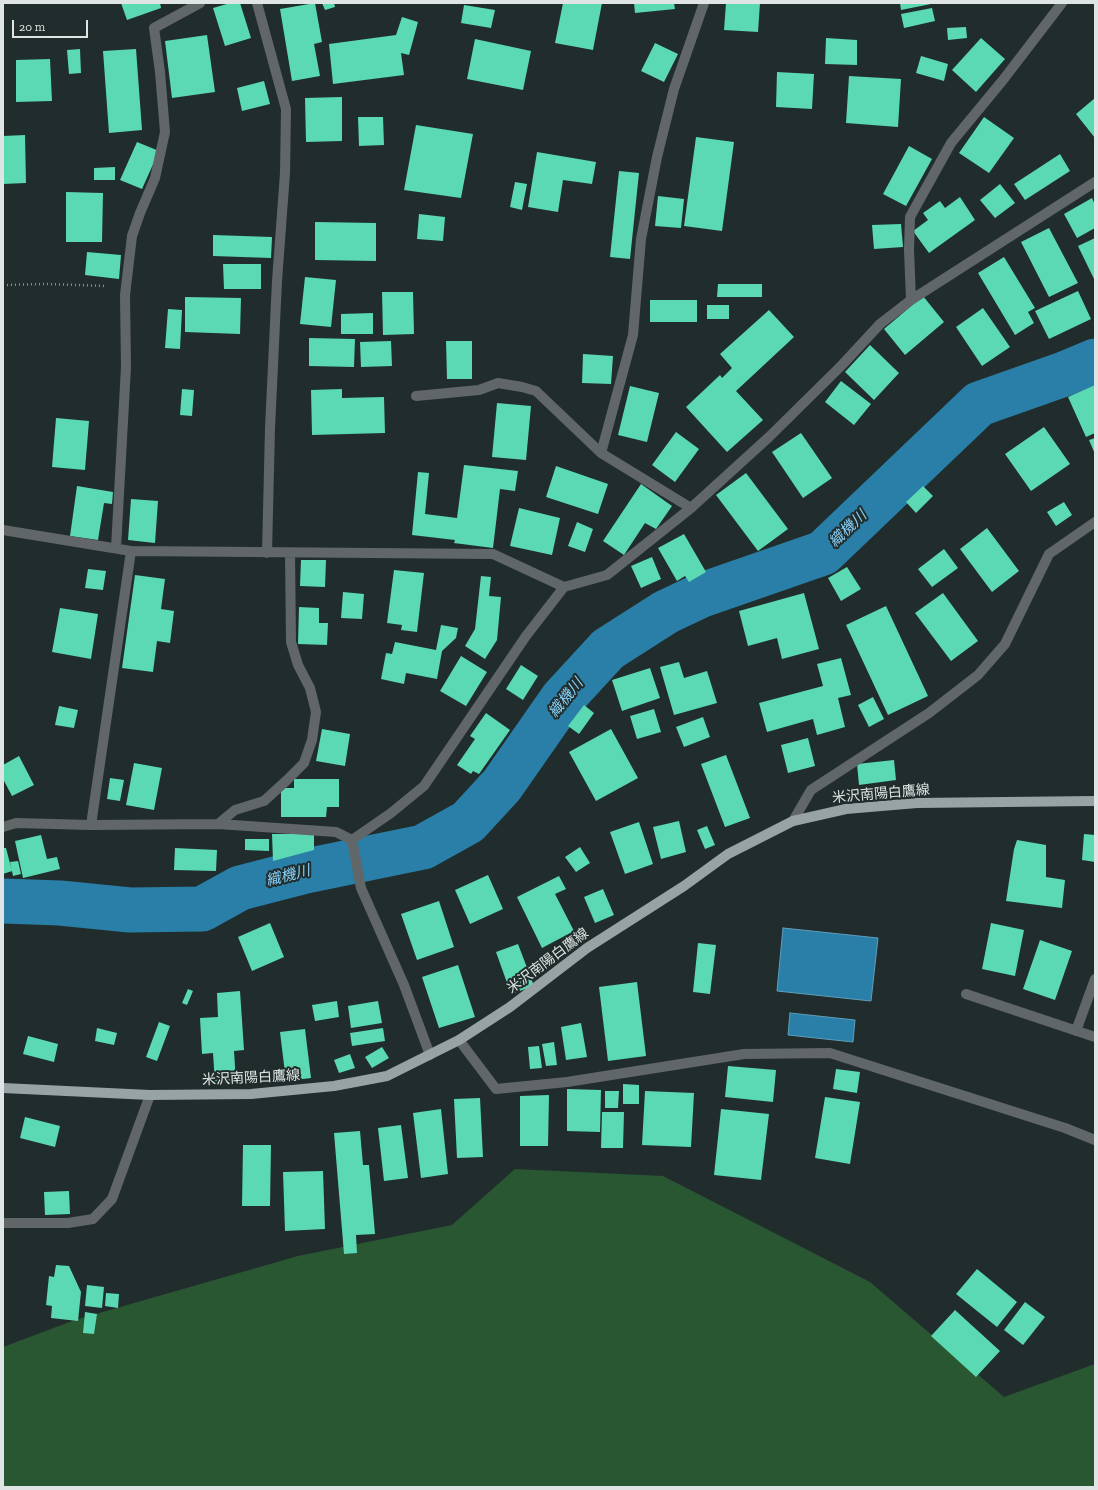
<!DOCTYPE html>
<meta charset="utf-8">
<style>
body{margin:0}
#map{position:relative;width:1098px;height:1490px;overflow:hidden;background:#212d2c;font-family:"Zilla Slab",serif}
canvas{display:block}
.frame{position:absolute;inset:0;border:4px solid #dee5e4;pointer-events:none}
.scale{position:absolute;left:12px;top:20px;width:76px;height:18px;box-sizing:border-box;border:2px solid #dee5e4;border-top:0;padding-left:5px;font-size:12px;line-height:14px;white-space:nowrap;color:#dee5e4;-webkit-text-stroke:3px #212d2c;paint-order:stroke}
</style>
<div id="map">
<canvas width="1098" height="1490"></canvas>
<div class="frame"></div>
<div class="scale">20 m</div>
</div>
<script>
const c = document.querySelector('canvas').getContext('2d');
c.lineJoin = 'round';
function paint(path, color) { c.fillStyle = color; c.fill(path, 'evenodd'); }
const toPath = rows => new Path2D(rows.map(r => 'M' + r).join(''));
function strokePath(path, color, width, dash) { c.strokeStyle = color; c.lineWidth = width; c.lineCap = dash ? 'butt' : 'round'; c.setLineDash(dash || []); c.stroke(path); }
function write(font, color, halo, rows, align = 'center') {
  c.font = font + ' "Zilla Slab","Noto Sans JP",serif'; c.lineWidth = 4; c.setLineDash([]); c.textBaseline = 'middle'; c.strokeStyle = halo; c.fillStyle = color; for (const [text, x, y, turn = 0] of rows) {
    c.save(); c.translate(x, y); c.rotate((+turn || 0) * Math.PI / 180); c.textAlign = isNaN(turn) ? turn : align; if (halo) c.strokeText(text, 0, 0); c.fillText(text, 0, 0); c.restore();
  }
}
const green = toPath([
 [515,1169,663,1176,870,1282,1004,1397,1095,1364,1095,1487,3,1487,3,1347,75,1320,298,1256,452,1225]
]);
const water = toPath([
 [783,928,878,938,871,1001,777,991,783,928],
 [790,1013,855,1020,853,1042,788,1035,790,1013]
]);
const river = toPath([
 [3,901,60,903,130,910,202,909,240,888,306,871,423,847,468,822,502,785,562,699,608,649,666,612,702,595,823,553,979,404,1064,374,1095,361]
]);
const building = toPath([
 [121,3,160,3,161,8,127,20],
 [230,3,240,3,251,38,225,46,213,8],
 [315,3,322,42,314,44,320,76,292,81,280,9],
 [322,3,334,3,335,7,325,10],
 [563,3,602,3,593,50,555,43],
 [634,3,674,3,675,9,635,13],
 [726,3,760,3,758,32,724,30],
 [900,3,931,3,931,4,901,10],
 [464,5,495,10,491,28,461,23],
 [932,8,935,21,904,28,901,14],
 [402,17,418,22,409,55,401,53,404,75,333,84,329,44,396,35],
 [966,27,967,38,948,40,947,28],
 [207,35,215,92,172,98,165,41],
 [826,38,857,40,857,65,825,64],
 [981,38,1005,59,976,92,952,70],
 [475,39,531,51,523,90,467,79],
 [655,43,678,54,664,82,641,71],
 [80,49,81,73,69,74,67,50],
 [136,49,142,130,109,133,103,51],
 [921,56,948,64,944,81,916,73],
 [50,59,52,101,16,102,16,60],
 [777,72,814,74,812,109,776,107],
 [849,76,901,79,898,127,846,123],
 [264,81,270,104,242,111,237,88],
 [342,97,342,141,306,142,305,98],
 [1095,98,1095,138,1076,114],
 [358,117,383,117,384,145,359,146],
 [984,117,1014,138,989,173,959,153],
 [416,125,473,134,461,198,404,190],
 [25,135,26,183,3,184,3,136],
 [696,137,734,142,722,231,684,226],
 [137,142,159,151,142,189,120,180],
 [909,146,932,159,906,206,883,194],
 [537,152,596,162,592,184,563,180,558,212,528,207],
 [1060,154,1070,171,1025,200,1014,184],
 [115,167,115,180,94,180,94,168],
 [619,171,639,173,630,259,610,257],
 [515,182,527,184,522,210,510,207],
 [1000,184,1015,203,995,218,980,200],
 [66,192,103,193,102,242,66,242],
 [658,196,684,199,681,228,655,226],
 [960,197,975,220,929,253,913,231,928,220,923,213,940,201,945,208],
 [1092,198,1095,205,1095,228,1077,238,1064,214],
 [419,214,445,217,443,241,417,239],
 [315,222,376,223,376,261,315,260],
 [901,224,903,247,874,249,872,225],
 [1049,228,1078,283,1049,297,1021,242],
 [213,235,272,237,271,258,213,256],
 [1095,238,1095,281,1078,246],
 [87,252,121,255,119,279,85,275],
 [1004,257,1035,308,1028,312,1034,323,1015,335,978,273],
 [223,264,261,264,261,289,224,289],
 [305,277,336,280,331,327,300,324],
 [718,284,762,284,762,297,717,297],
 [1078,291,1091,319,1049,339,1035,311],
 [382,292,413,292,414,334,383,335],
 [923,296,944,322,905,355,884,329],
 [185,297,241,298,240,334,185,332],
 [650,300,697,300,697,322,650,322],
 [707,305,729,305,729,319,707,319],
 [983,308,1010,347,982,366,956,327],
 [168,309,182,310,180,349,165,348],
 [769,310,794,337,736,391,763,420,727,452,686,407,720,375,722,378,732,368,720,354],
 [373,313,373,334,341,334,341,314],
 [309,338,355,339,354,367,309,366],
 [391,341,392,366,361,367,360,342],
 [446,341,472,341,472,379,447,379],
 [870,345,899,373,874,400,845,372],
 [583,354,613,356,611,384,582,383],
 [841,381,871,404,854,425,825,402],
 [1095,385,1095,433,1086,437,1068,397],
 [630,386,659,393,647,442,618,435],
 [182,389,194,390,192,416,180,415],
 [342,389,342,398,384,397,385,433,312,435,311,390],
 [497,403,531,406,526,460,492,457],
 [56,418,89,421,85,470,52,467],
 [1044,427,1070,464,1031,491,1005,454],
 [676,432,699,449,675,482,652,465],
 [801,433,832,478,803,498,772,452],
 [1095,438,1095,454,1089,440],
 [464,465,518,471,515,491,500,489,493,548,454,543,455,540,412,535,418,472,429,473,425,514,457,518],
 [556,466,608,484,598,514,546,497],
 [746,473,788,529,758,551,716,495],
 [641,484,672,506,656,529,645,523,624,555,603,541],
 [77,486,113,492,112,504,104,503,98,540,70,536],
 [923,486,933,496,916,513,906,502],
 [131,499,158,501,155,543,128,540],
 [1064,502,1072,515,1056,526,1047,512],
 [519,508,560,518,552,555,510,546],
 [577,522,593,529,585,552,568,546],
 [987,528,1019,571,992,592,960,549],
 [684,534,706,572,689,582,685,576,677,581,658,548],
 [944,549,958,568,932,587,918,569],
 [652,557,661,579,641,588,631,566],
 [301,560,326,560,325,587,300,586],
 [847,567,861,589,841,601,828,578],
 [88,569,106,571,103,590,85,588],
 [394,570,424,573,417,632,401,630,402,625,387,623],
 [135,575,165,579,161,609,174,611,170,643,157,641,153,672,122,668],
 [481,576,491,577,489,596,501,597,497,640,485,659,465,646,475,629],
 [343,592,364,594,362,619,341,618],
 [804,593,819,649,782,659,777,638,748,646,739,611],
 [943,593,978,641,951,661,915,613],
 [886,606,928,696,888,715,846,625],
 [299,607,319,608,319,623,328,623,327,645,298,644],
 [60,608,98,614,91,659,52,652],
 [441,625,458,628,456,638,442,651,437,679,406,673,404,684,381,679,386,653,392,654,395,642,436,650],
 [461,656,487,672,466,706,440,691],
 [841,658,851,695,838,698,845,727,817,735,813,719,767,732,759,703,823,686,817,664],
 [679,662,684,678,707,671,717,703,674,715,660,667],
 [521,665,538,676,523,700,506,689],
 [650,668,660,698,622,711,612,680],
 [873,697,884,719,869,727,858,705],
 [584,705,594,713,579,734,568,726],
 [59,706,78,710,74,728,55,725],
 [654,709,661,732,637,739,630,716],
 [486,713,510,730,479,774,473,771,471,774,457,765,475,739,470,736],
 [703,717,710,737,684,747,676,727],
 [322,729,350,734,345,766,316,761],
 [611,729,638,778,596,801,569,752],
 [808,738,815,766,788,773,781,745],
 [726,755,750,818,725,827,701,764],
 [19,756,34,785,12,796,3,779,3,765],
 [894,760,896,780,859,785,857,764],
 [134,763,162,768,154,810,126,805],
 [110,778,124,780,120,801,107,799],
 [294,779,339,779,339,807,327,807,326,817,281,817,281,788,294,788],
 [679,821,686,852,661,859,653,827],
 [639,822,653,864,625,874,610,832],
 [707,826,715,845,705,849,697,830],
 [272,834,314,834,314,850,273,861],
 [1084,834,1095,835,1095,862,1082,860],
 [41,835,47,859,57,857,60,869,23,878,15,841],
 [245,839,269,839,269,851,245,850],
 [1017,840,1046,845,1046,877,1065,880,1062,908,1006,901,1014,849],
 [580,847,590,863,576,872,565,857],
 [3,848,6,848,12,871,3,874],
 [175,848,217,850,216,871,174,870],
 [18,861,21,874,13,876,10,862],
 [488,875,503,909,470,924,455,890],
 [559,876,566,889,555,894,574,931,542,948,517,897],
 [603,889,614,915,595,923,584,897],
 [439,901,454,947,417,960,401,914],
 [270,923,284,957,252,971,238,937],
 [991,923,1024,930,1015,976,982,969],
 [1040,940,1072,951,1055,1000,1023,989],
 [698,943,716,945,710,994,693,992],
 [518,944,534,986,511,994,496,952],
 [458,965,475,1017,439,1028,422,977],
 [637,982,646,1056,608,1061,599,987],
 [188,989,193,991,187,1005,182,1003],
 [240,991,244,1050,234,1051,236,1082,215,1083,213,1053,202,1054,200,1018,218,1017,217,993],
 [337,1001,339,1017,315,1021,312,1005],
 [378,1001,382,1023,351,1028,348,1006],
 [159,1022,170,1026,157,1061,146,1057],
 [581,1023,587,1057,566,1060,561,1027],
 [97,1028,117,1033,114,1045,95,1041],
 [383,1028,385,1041,352,1046,350,1033],
 [305,1029,311,1078,286,1081,280,1032],
 [28,1036,58,1044,54,1062,23,1054],
 [554,1042,557,1065,546,1066,542,1044],
 [539,1046,542,1068,530,1069,528,1047],
 [382,1047,389,1058,372,1068,365,1057],
 [350,1054,355,1068,339,1073,334,1060],
 [728,1066,776,1070,773,1102,725,1097],
 [836,1069,860,1072,857,1093,833,1089],
 [623,1084,639,1085,639,1104,623,1104],
 [567,1089,601,1090,600,1132,567,1131],
 [605,1091,619,1091,618,1108,605,1108],
 [645,1091,694,1093,691,1147,642,1145],
 [549,1095,548,1146,520,1146,520,1096],
 [825,1097,860,1102,850,1164,815,1158],
 [480,1098,483,1157,457,1158,454,1099],
 [441,1109,448,1174,421,1178,413,1113],
 [721,1109,769,1114,761,1180,714,1175],
 [602,1112,624,1112,623,1148,601,1148],
 [25,1117,60,1126,55,1147,20,1138],
 [401,1125,408,1178,384,1181,378,1128],
 [360,1131,363,1165,369,1165,375,1234,356,1235,357,1253,344,1254,334,1133],
 [243,1145,271,1145,270,1206,242,1206],
 [323,1171,325,1229,285,1231,283,1172],
 [69,1191,70,1214,45,1215,44,1192],
 [56,1265,69,1266,81,1292,78,1321,51,1318,52,1306,46,1305,49,1276,54,1277],
 [977,1269,1017,1302,997,1327,956,1294],
 [87,1285,104,1287,102,1308,85,1306],
 [106,1293,119,1294,118,1308,105,1306],
 [1025,1302,1045,1317,1023,1345,1004,1330],
 [955,1310,1000,1351,976,1377,931,1336],
 [85,1312,97,1314,94,1334,83,1333]
]);
const path = toPath([
 [3,285,45,284,107,286]
]);
const minor = toPath([
 [257,3,286,109,285,173,277,281,270,428,267,553],
 [911,300,909,250,910,217,951,143,1003,80,1062,3],
 [416,396,479,390,498,383,522,387,536,391,601,453,691,508],
 [601,453,633,335,641,239,657,157,674,89,704,3],
 [3,530,131,551,493,554,564,587],
 [116,548,126,367,125,295,132,236,140,213,155,178,165,132,160,72,154,28,200,3],
 [793,821,811,790,929,713,978,675,1005,644,1049,554,1095,522],
 [218,824,235,810,264,801,286,781,304,763,312,740,316,712,310,688,298,665,291,642,290,553],
 [91,825,131,551],
 [3,827,16,823,91,825,218,824,336,832,352,840],
 [352,840,391,813,424,786,526,636,564,587,607,575,691,508,769,437,842,365,880,324,911,300,1095,182],
 [352,840,361,888,404,985,430,1055],
 [966,994,1095,1037],
 [1076,1031,1095,979],
 [459,1040,496,1089,567,1082,744,1054,830,1053,1065,1128,1095,1140],
 [3,1223,68,1223,93,1219,112,1199,150,1095]
]);
const major = toPath([
 [3,1088,150,1095,251,1094,334,1086,387,1076,459,1040,510,1007,587,948,684,886,728,854,793,821,846,809,917,803,1095,801]
]);
const streetNames = [
 ["米沢南陽白鷹線",881,794,-5],
 ["米沢南陽白鷹線",548,961,-37],
 ["米沢南陽白鷹線",251,1078,-3]
];
const waterNames = [
 ["織機川",848,529,-44],
 ["織機川",566,698,-51],
 ["織機川",288,876,-14]
];
paint(green, '#295732');
paint(water, '#297fa8');
strokePath(water, '#5f9eba', 1);
strokePath(river, '#297fa8', 45);
paint(building, '#5ad9b2');
strokePath(path, '#87908f', 2.5, [1, 3]);
strokePath(minor, '#616768', 10);
strokePath(major, '#98a3a6', 10);
write('14px', '#dee5e4', '#212d2c', streetNames);
write('italic 15px', '#87d2fb', '#212d2c', waterNames);
</script>
